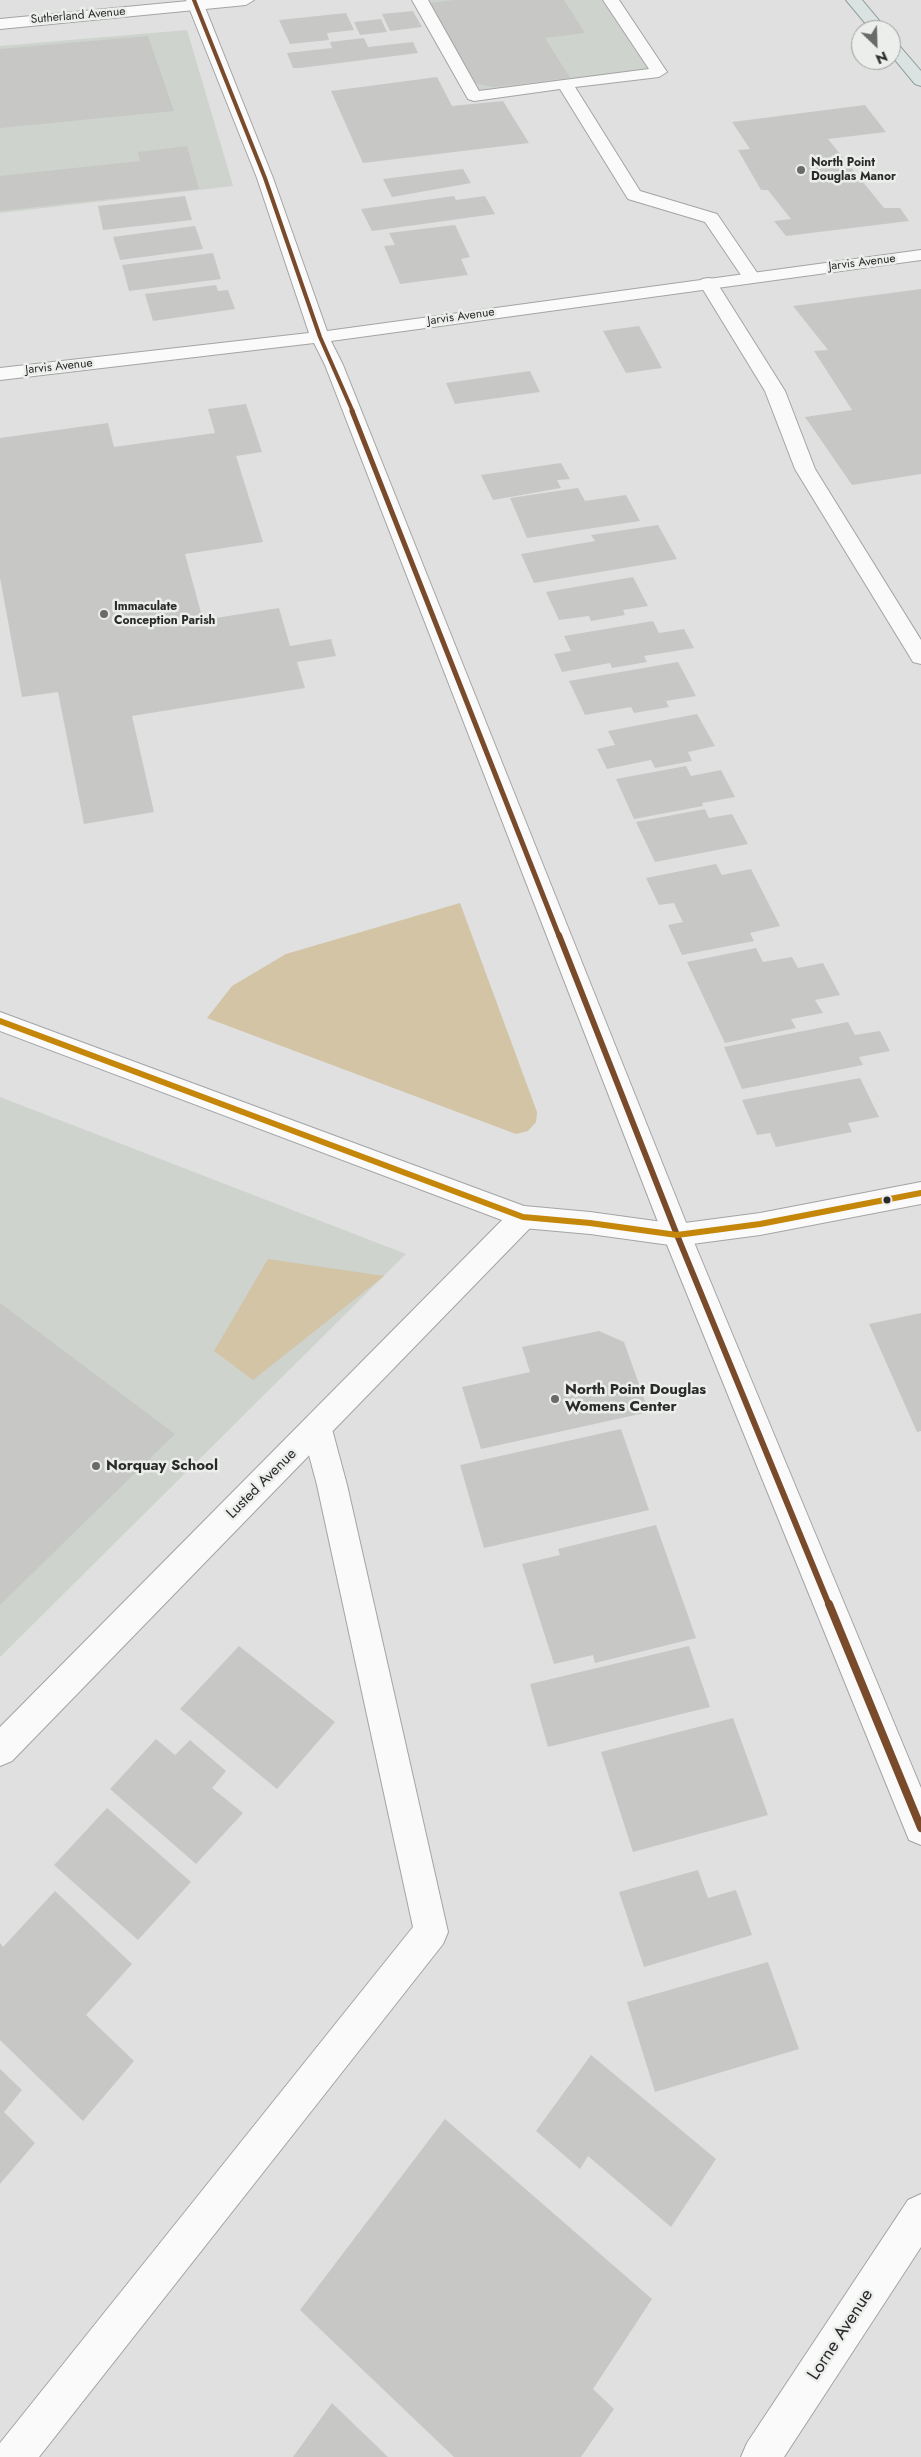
<!DOCTYPE html>
<style>
body{margin:0}
#map{position:relative;width:921px;height:2457px;overflow:hidden;background:#dfe0df;font-family:Jost,sans-serif}
canvas{display:block}
.north{position:absolute;left:851px;top:20px;width:50px;height:50px;box-sizing:border-box;background:#ebeeeb;border:1px solid #9da09d;border-radius:50%;rotate:156deg;font-size:14px;font-weight:700;line-height:20px;text-align:center;color:#292a29}
.north::after{content:'';display:block;margin:auto;width:18px;height:22px;background:#696a69;clip-path:polygon(50% 0,100% 100%,50% 72%,0 100%)}
</style>
<div id="map">
<canvas width="921" height="2457"></canvas>
<div class="north">N</div>
</div>
<script>
const c = document.querySelector('canvas').getContext('2d');
c.lineJoin = 'round';
function paint(path, color) { c.fillStyle = color; c.fill(path, 'evenodd'); }
const toPath = rows => new Path2D(rows.map(r => 'M' + r).join(''));
function strokePath(path, color, width, dash) { c.strokeStyle = color; c.lineWidth = width; c.lineCap = dash ? 'butt' : 'round'; c.setLineDash(dash || []); c.stroke(path); }
function write(font, color, halo, rows, align = 'center') {
  c.font = font + ' Jost,sans-serif'; c.lineWidth = 5; c.setLineDash([]); c.textBaseline = 'middle'; c.strokeStyle = halo; c.fillStyle = color; for (const [text, x, y, turn = 0] of rows) {
    c.save(); c.translate(x, y); c.rotate((+turn || 0) * Math.PI / 180); c.textAlign = isNaN(turn) ? turn : align; if (halo) c.strokeText(text, 0, 0); c.fillText(text, 0, 0); c.restore();
  }
}
const built = toPath([
 [424,0,611,0,659,72,474,96],
 [187,30,233,186,0,213,0,46],
 [0,1097,406,1254,0,1657]
]);
const green = toPath([
 [460,903,537,1112,536,1122,528,1131,516,1134,207,1018,232,986,286,954],
 [268,1259,384,1276,253,1380,214,1351]
]);
const building = toPath([
 [455,0,564,0,585,33,545,38,570,78,493,87,470,82,428,3],
 [413,11,422,27,390,31,382,14],
 [346,13,354,30,327,33,329,40,290,44,279,20],
 [381,19,387,32,360,35,354,22],
 [148,36,174,111,0,128,0,49],
 [364,38,368,47,413,42,418,53,300,68,293,68,287,53,332,48,330,42],
 [437,77,452,106,503,101,529,143,363,163,331,91],
 [865,105,886,132,828,139,884,208,900,208,909,221,786,236,774,221,791,219,768,190,761,190,738,150,750,149,732,122],
 [187,146,199,189,0,211,0,176,140,161,138,152],
 [463,169,471,183,392,197,383,179],
 [185,196,192,220,103,230,98,206],
 [454,196,456,200,485,196,495,214,372,231,361,209],
 [455,225,470,257,461,259,468,275,400,284,384,246,395,245,389,233],
 [195,226,203,249,120,260,113,237],
 [213,253,221,279,129,291,122,265],
 [216,285,218,291,228,290,235,309,153,321,145,294],
 [921,289,921,474,852,485,805,417,852,410,814,351,828,350,793,306],
 [639,326,662,368,626,373,603,331],
 [530,371,540,392,455,404,446,383],
 [246,404,262,452,236,456,263,542,185,554,203,620,279,608,290,646,331,639,336,656,297,662,305,688,132,716,154,812,84,824,58,692,22,697,0,578,0,438,108,423,114,447,215,433,208,409],
 [561,463,570,479,557,480,561,488,493,500,481,475],
 [578,488,585,501,626,495,640,521,527,538,510,498],
 [658,525,677,559,534,583,521,554,595,541,591,535],
 [633,577,648,606,623,610,625,615,591,621,589,616,559,620,546,592],
 [653,621,659,633,684,629,694,648,644,656,647,662,612,668,610,663,562,672,554,654,571,651,564,636],
 [678,662,696,696,666,701,669,707,634,713,631,707,585,715,569,681],
 [697,714,715,746,688,752,692,761,655,768,651,760,607,769,597,749,615,745,608,731],
 [686,766,691,776,721,770,735,797,702,803,703,806,634,819,616,779],
 [705,809,709,818,732,814,748,844,655,862,636,822],
 [716,864,722,875,751,869,780,926,750,933,754,941,682,955,668,925,683,922,679,914,674,903,659,905,646,878],
 [756,948,763,962,792,957,798,968,823,963,840,995,815,1000,823,1013,791,1019,796,1028,725,1043,687,962],
 [848,1022,855,1035,880,1031,890,1051,859,1057,863,1065,742,1089,724,1047],
 [860,1078,879,1117,848,1123,852,1132,776,1147,770,1133,757,1135,742,1100],
 [0,1303,175,1434,0,1605],
 [921,1313,921,1431,917,1432,869,1324],
 [599,1331,624,1342,649,1412,481,1449,462,1387,530,1372,522,1347],
 [621,1429,649,1510,484,1548,460,1465],
 [656,1525,696,1638,595,1663,593,1655,554,1664,522,1564,560,1555,558,1549],
 [239,1646,335,1722,277,1789,180,1709],
 [689,1646,710,1707,548,1747,530,1684],
 [733,1718,768,1815,633,1852,601,1752],
 [156,1739,175,1755,190,1740,226,1771,212,1788,243,1813,196,1864,110,1789],
 [107,1808,191,1882,138,1940,54,1865],
 [698,1870,708,1898,736,1890,752,1935,644,1967,619,1892],
 [55,1891,132,1964,86,2015,134,2061,83,2121,0,2040,0,1943,3,1947],
 [768,1962,799,2049,655,2092,627,2002],
 [591,2055,716,2159,671,2227,588,2156,580,2169,536,2131],
 [0,2069,22,2090,4,2112,35,2143,0,2184],
 [445,2119,652,2299,593,2389,614,2409,581,2457,454,2457,300,2310],
 [332,2403,388,2457,293,2457]
]);
const service = toPath([
 [412,0,428,0,479,91,649,69,603,0,619,0,667,72,659,77,575,87,640,191,717,214,760,277,757,281,745,281,705,222,628,199,560,89,474,101,468,99,412,0],
 [708,278,714,279,717,283,785,391,815,469,921,640,921,664,913,662,910,657,795,469,765,391,699,283,702,279,708,278],
 [317,1416,327,1420,332,1429,347,1485,448,1932,443,1944,39,2457,0,2457,0,2443,413,1927,317,1485,302,1429,307,1420,317,1416]
]);
const minor = toPath([
 [186,0,202,0,273,178,327,331,921,250,921,260,331,341,343,365,691,1235,921,1788,921,1845,909,1840,663,1235,325,365,314,343,0,380,0,368,309,333,257,178,186,0],
 [523,1206,533,1209,537,1217,533,1225,12,1761,0,1766,0,1727,513,1209,523,1206],
 [921,2194,921,2247,784,2457,741,2457,747,2443,908,2200,921,2194]
]);
const tertiary = toPath([
 [199,0,254,0,246,5,0,29,0,19,199,0],
 [0,1012,524,1206,590,1212,677,1224,760,1213,921,1182,921,1204,760,1235,677,1246,590,1234,523,1228,0,1031,0,1012]
]);
const primary = toPath([
 [846,0,862,0,887,30,871,30,846,0],
 [891,40,896,42,921,71,921,86,915,84,891,55,891,40]
]);
const bus1Far3 = toPath([
 [194,0,265,178,320,337,353,412]
]);
const bus1Far2 = toPath([
 [352,411,559,936]
]);
const bus1Far1 = toPath([
 [559,935,677,1235,829,1605]
]);
const bus1 = toPath([
 [829,1604,921,1828]
]);
const bus2 = toPath([
 [0,1021,523,1217,590,1223,677,1235,760,1224,921,1193]
]);
const markers = [
 [801,170,5,"#696a69"],
 [104,614,5,"#696a69"],
 [887,1200,4.5,"#292a29"],
 [555,1399,5,"#696a69"],
 [96,1466,5,"#696a69"]
];
const farStreetnames = [
 ["Sutherland Avenue",78,16,-5],
 ["Jarvis Avenue",862,263,-7],
 ["Jarvis Avenue",461,317,-8],
 ["Jarvis Avenue",59,367,-6]
];
const farPoinames = [
 ["North Point",811,163],
 ["Douglas Manor",811,177],
 ["Immaculate",114,607],
 ["Conception Parish",114,621]
];
const poiNames = [
 ["North Point Douglas",565,1390],
 ["Womens Center",565,1407],
 ["Norquay School",106,1466]
];
const streetNames = [
 ["Lusted Avenue",262,1484,-45]
];
const nearStreetnames = [
 ["Lorne Avenue",841,2335,-57]
];
paint(built, '#ced3ce');
paint(green, '#d2c4a5');
paint(building, '#c7c8c6');
strokePath(service, '#a3a4a3', 2);
strokePath(minor, '#a3a4a3', 2);
strokePath(tertiary, '#a3a4a3', 2);
strokePath(primary, '#91a09e', 2);
paint(service, '#fafafa');
paint(minor, '#fafafa');
paint(tertiary, '#fafafa');
paint(primary, '#dbe3e2');
strokePath(bus1Far3, '#7a4b2a', 4);
strokePath(bus1Far2, '#7a4b2a', 5);
strokePath(bus1Far1, '#7a4b2a', 6);
strokePath(bus1, '#7a4b2a', 8);
strokePath(bus2, '#c4870a', 6);
for (const [x, y, r, color] of markers) { const dot = new Path2D(); dot.arc(x, y, r, 0, 2 * Math.PI); c.fillStyle = color; c.fill(dot); strokePath(dot, '#ebeeeb', 2); }
write('12px', '#292a29', '#ebeeeb', farStreetnames);
write('bold 12px', '#292a29', '#ebeeeb', farPoinames, 'left');
write('bold 15px', '#292a29', '#ebeeeb', poiNames, 'left');
write('15px', '#292a29', '#ebeeeb', streetNames);
write('18px', '#292a29', '#ebeeeb', nearStreetnames);
</script>
